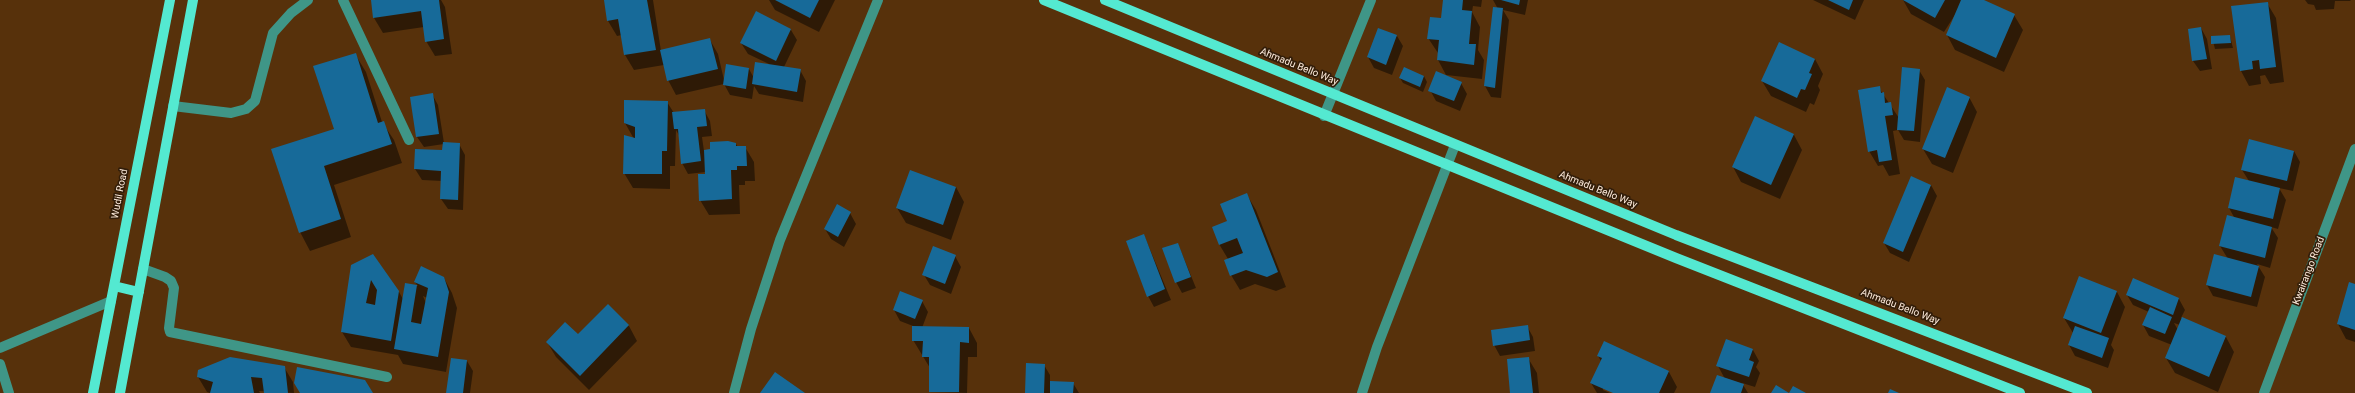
<!DOCTYPE html>
<style>
body{margin:0}
canvas{display:block;background:#57310b}
</style>
<canvas width="2355" height="393"></canvas>
<script>
const c = document.querySelector('canvas').getContext('2d');
c.lineJoin = 'round';
function paint(path, color) { c.fillStyle = color; c.fill(path, 'evenodd'); }
const toPath = rows => new Path2D(rows.map(r => 'M' + r).join(''));
function strokePath(path, color, width, dash) { c.strokeStyle = color; c.lineWidth = width; c.lineCap = dash ? 'butt' : 'round'; c.setLineDash(dash || []); c.stroke(path); }
function write(font, color, halo, rows, align = 'center') {
  c.font = font + ' Roboto,sans-serif'; c.lineWidth = 3.5; c.setLineDash([]); c.textBaseline = 'middle'; c.strokeStyle = halo; c.fillStyle = color; for (const [text, x, y, turn = 0] of rows) {
    c.save(); c.translate(x, y); c.rotate((+turn || 0) * Math.PI / 180); c.textAlign = isNaN(turn) ? turn : align; if (halo) c.strokeText(text, 0, 0); c.fillText(text, 0, 0); c.restore();
  }
}
const shadow = toPath([
 [378,0,441,0,445,7,452,54,435,56,426,41,424,27,383,33,374,18],
 [605,0,653,0,661,51,710,40,718,54,724,80,749,69,754,78,769,64,748,54,741,43,791,30,797,40,784,67,800,70,806,81,803,102,759,94,754,86,752,99,730,95,724,84,676,95,668,80,664,65,634,70,625,55,622,35,617,36,608,21],
 [769,0,835,0,819,32,775,10],
 [1444,0,1482,0,1481,7,1473,6,1472,12,1480,27,1478,50,1484,60,1482,79,1446,75,1438,60,1438,53,1428,38,1442,19],
 [1493,0,1528,0,1525,15,1503,10,1509,20,1501,98,1491,97,1485,86,1494,8,1498,9],
 [1813,0,1864,0,1855,20],
 [1903,0,1981,0,2014,15,2023,30,2004,72,1955,50,1947,35,1960,7,1944,32,1911,14],
 [2305,0,2350,0,2351,1,2335,1,2334,9,2316,10,2314,5,2308,4],
 [2267,3,2276,18,2284,82,2270,84,2265,75,2260,76,2261,84,2249,86,2241,71,2232,7],
 [2201,28,2207,39,2212,69,2200,71,2193,61],
 [1397,36,1403,46,1392,75,1374,68,1368,57],
 [2230,36,2233,48,2215,49,2212,37],
 [355,54,366,72,382,122,394,140,402,163,334,185,351,237,310,251,300,232,335,129],
 [1815,59,1823,74,1818,86,1820,90,1814,105,1810,103,1806,112,1771,96,1762,81],
 [1919,70,1925,80,1920,142,1904,140,1898,130,1893,131,1900,174,1889,176,1883,165,1878,166,1869,151,1879,88,1899,118],
 [1424,76,1427,82,1423,92,1403,83,1400,78],
 [1461,83,1467,94,1460,111,1436,101,1430,90],
 [432,94,438,105,444,143,459,144,465,155,463,210,448,209,441,199,442,181,422,180,415,169,416,150,443,151,444,144,424,147,417,137],
 [1969,97,1977,112,1953,173,1932,164,1923,149],
 [667,102,674,113,704,110,710,121,712,136,702,137,704,151,736,144,738,147,745,147,754,162,755,181,745,181,745,185,739,185,740,214,709,215,700,200,706,172,688,174,682,163,680,137,676,130,675,166,670,166,670,189,633,188,624,173,634,139,625,123],
 [1755,117,1794,135,1802,150,1780,199,1741,182,1733,167],
 [2294,151,2300,162,2293,191,2279,188,2286,200,2278,229,2271,227,2278,238,2270,268,2257,264,2265,277,2257,307,2213,296,2207,285,2228,259,2220,246,2235,219,2229,208,2249,181,2242,170],
 [1931,185,1937,196,1909,262,1890,253,1884,243],
 [956,187,964,202,951,240,906,223,897,208],
 [1247,195,1256,210,1286,287,1276,291,1255,284,1240,290,1231,275,1228,259,1219,244,1228,222],
 [850,213,856,224,844,247,831,239,825,229],
 [1144,235,1171,300,1154,307,1148,296],
 [1178,244,1196,288,1182,293,1176,282],
 [955,256,961,267,951,294,930,285,924,275],
 [352,265,399,292,403,299,405,284,418,286,415,282,444,278,452,293,457,308,446,372,403,364,398,355,351,347,342,332],
 [423,296,427,298,426,303],
 [2133,280,2179,299,2185,310,2181,318,2226,337,2234,352,2218,392,2175,373,2166,358,2172,345,2149,336,2143,325,2149,312,2133,305,2127,295],
 [2174,323,2180,325,2178,330],
 [2355,285,2355,342,2346,339,2338,324],
 [2117,292,2125,307,2111,345,2114,350,2108,368,2075,356,2069,345,2073,333,2064,318],
 [922,301,928,312,922,328,969,328,977,343,977,357,968,357,967,393,930,392,930,368,913,340,913,326,900,321,894,310],
 [608,305,629,326,637,341,589,390,556,357,547,342,578,336],
 [1527,326,1533,337,1535,351,1500,356,1494,345],
 [1604,342,1669,372,1677,387,1674,393,1615,393,1603,387,1603,390,1610,393,1597,393,1591,383,1601,361,1598,356],
 [1753,350,1759,361,1756,367,1760,373,1755,387,1742,383,1748,393,1712,393,1725,379,1718,366],
 [1528,358,1537,373,1539,393,1511,393],
 [467,361,473,371,470,393,447,393],
 [1044,365,1050,375,1050,382,1073,383,1079,393,1026,393],
 [284,367,293,382,294,393,259,391,260,393,210,393,207,392,198,377]
]);
const building = toPath([
 [371,0,439,0,444,39,425,42,421,11,373,18],
 [604,0,647,0,656,50,624,55,618,19,607,21],
 [775,0,819,0,810,18],
 [1443,0,1463,0,1462,10,1472,11,1469,44,1476,44,1474,65,1437,60,1439,40,1427,39,1430,17,1441,18],
 [1501,0,1520,0,1519,5],
 [1828,0,1853,0,1849,10],
 [1903,0,1945,0,1935,18],
 [1961,0,1984,0,2015,14,1996,58,1946,35],
 [2268,2,2276,67,2260,69,2259,60,2252,61,2253,69,2240,71,2231,6],
 [1493,7,1503,8,1495,88,1484,86],
 [756,11,791,29,776,61,740,43],
 [2201,27,2207,59,2192,61,2188,29],
 [1378,28,1397,35,1386,65,1367,57],
 [2230,35,2231,43,2211,44,2211,36],
 [710,38,718,69,667,81,660,50],
 [1779,42,1815,59,1809,73,1812,74,1805,90,1801,89,1797,98,1761,81],
 [356,53,378,123,384,121,392,144,324,166,341,219,299,233,271,149,334,129,313,66],
 [755,62,801,69,797,92,752,84],
 [726,64,749,68,746,89,723,85],
 [1404,67,1424,76,1420,87,1399,78],
 [1902,67,1920,69,1914,131,1897,130],
 [1436,71,1462,82,1454,101,1428,91],
 [1880,86,1881,93,1884,92,1885,103,1891,102,1893,115,1885,116,1892,160,1879,162,1877,150,1868,152,1858,90],
 [1947,87,1970,97,1945,158,1922,149],
 [433,93,439,134,416,137,410,97],
 [624,100,668,101,667,151,662,151,662,174,623,174,624,135,635,138,635,127,624,123],
 [705,109,707,126,697,127,701,161,681,164,678,129,674,129,672,112],
 [1755,116,1794,134,1771,185,1732,167],
 [2249,139,2294,151,2287,181,2241,170],
 [728,141,736,143,736,146,746,146,747,166,737,166,737,170,731,170,732,199,699,201,698,174,705,174,704,150,710,149,710,142],
 [443,142,460,143,458,200,440,199,441,171,414,169,415,149,442,150],
 [910,170,956,187,943,225,896,208],
 [1911,176,1931,185,1903,252,1883,243],
 [2235,177,2280,188,2273,219,2228,208],
 [1247,193,1278,272,1267,277,1246,270,1230,276,1224,260,1243,253,1237,238,1219,245,1212,227,1227,221,1220,204],
 [837,204,851,212,838,237,824,229],
 [2227,215,2272,227,2265,258,2219,246],
 [1144,234,1165,289,1147,297,1126,241],
 [1178,243,1191,277,1175,283,1162,248],
 [933,246,956,255,945,284,922,275],
 [373,254,399,291,391,341,341,332,351,265],
 [371,280,377,290,375,305,366,303],
 [2214,254,2259,266,2251,297,2206,285],
 [421,266,444,277,449,292,438,357,394,349,405,283,417,285,411,322,421,324,428,288,414,282],
 [2079,276,2117,291,2101,333,2063,318],
 [2133,278,2179,298,2173,315,2126,295],
 [2349,282,2355,284,2355,330,2337,324],
 [900,291,923,300,915,319,893,310],
 [608,304,629,325,580,376,546,342,565,322,578,334],
 [2150,307,2172,317,2165,334,2142,325],
 [2182,317,2226,336,2209,377,2165,358],
 [1528,325,1530,340,1493,346,1491,330],
 [912,326,969,327,969,343,960,342,959,392,929,392,929,357,922,357,923,341,912,341],
 [2075,326,2109,338,2102,358,2068,345],
 [1726,339,1753,349,1749,360,1754,362,1749,377,1716,366],
 [1604,341,1669,371,1659,393,1613,393,1590,383,1602,358,1597,356],
 [230,357,285,366,288,393,264,393,262,378,251,377,254,393,210,393,213,382,197,377,198,370],
 [1529,357,1533,393,1510,393,1507,359],
 [451,358,467,360,463,393,446,393],
 [1026,363,1045,364,1044,393,1025,393],
 [297,367,365,380,373,393,300,393,294,383],
 [775,372,805,393,760,393],
 [1717,375,1744,384,1741,393,1710,393],
 [1050,381,1074,382,1073,393,1050,393],
 [1776,385,1789,393,1793,386,1806,393,1771,393],
 [1890,389,1899,393,1888,393]
]);
const minor = toPath([
 [343,0,409,140],
 [173,106,231,113,246,109,255,101,273,33,291,13,308,0],
 [1324,116,1371,0],
 [143,269,165,277,171,281,174,288,169,328,170,332,387,377],
 [0,348,111,301],
 [0,364,9,393],
 [734,393,751,329,780,240,878,0],
 [1362,393,1377,347,1455,145],
 [2264,393,2355,149]
]);
const major = toPath([
 [1044,0,1676,258,2020,393],
 [1105,0,1676,235,2087,393],
 [114,286,139,292],
 [93,393,170,0],
 [120,393,193,0]
]);
const streetNames = [
 ["Ahmadu Bello Way",1299,67,22],
 ["Ahmadu Bello Way",1598,190,22],
 ["Wudil Road",120,194,-79],
 ["Kwairango Road",2309,271,-69],
 ["Ahmadu Bello Way",1900,307,21]
];
paint(shadow, '#0007');
paint(building, '#176a99');
strokePath(minor, '#3f9687', 10);
strokePath(major, '#54e9d1', 10);
write('10px', '#feecdd', '#321d09', streetNames);
</script>
